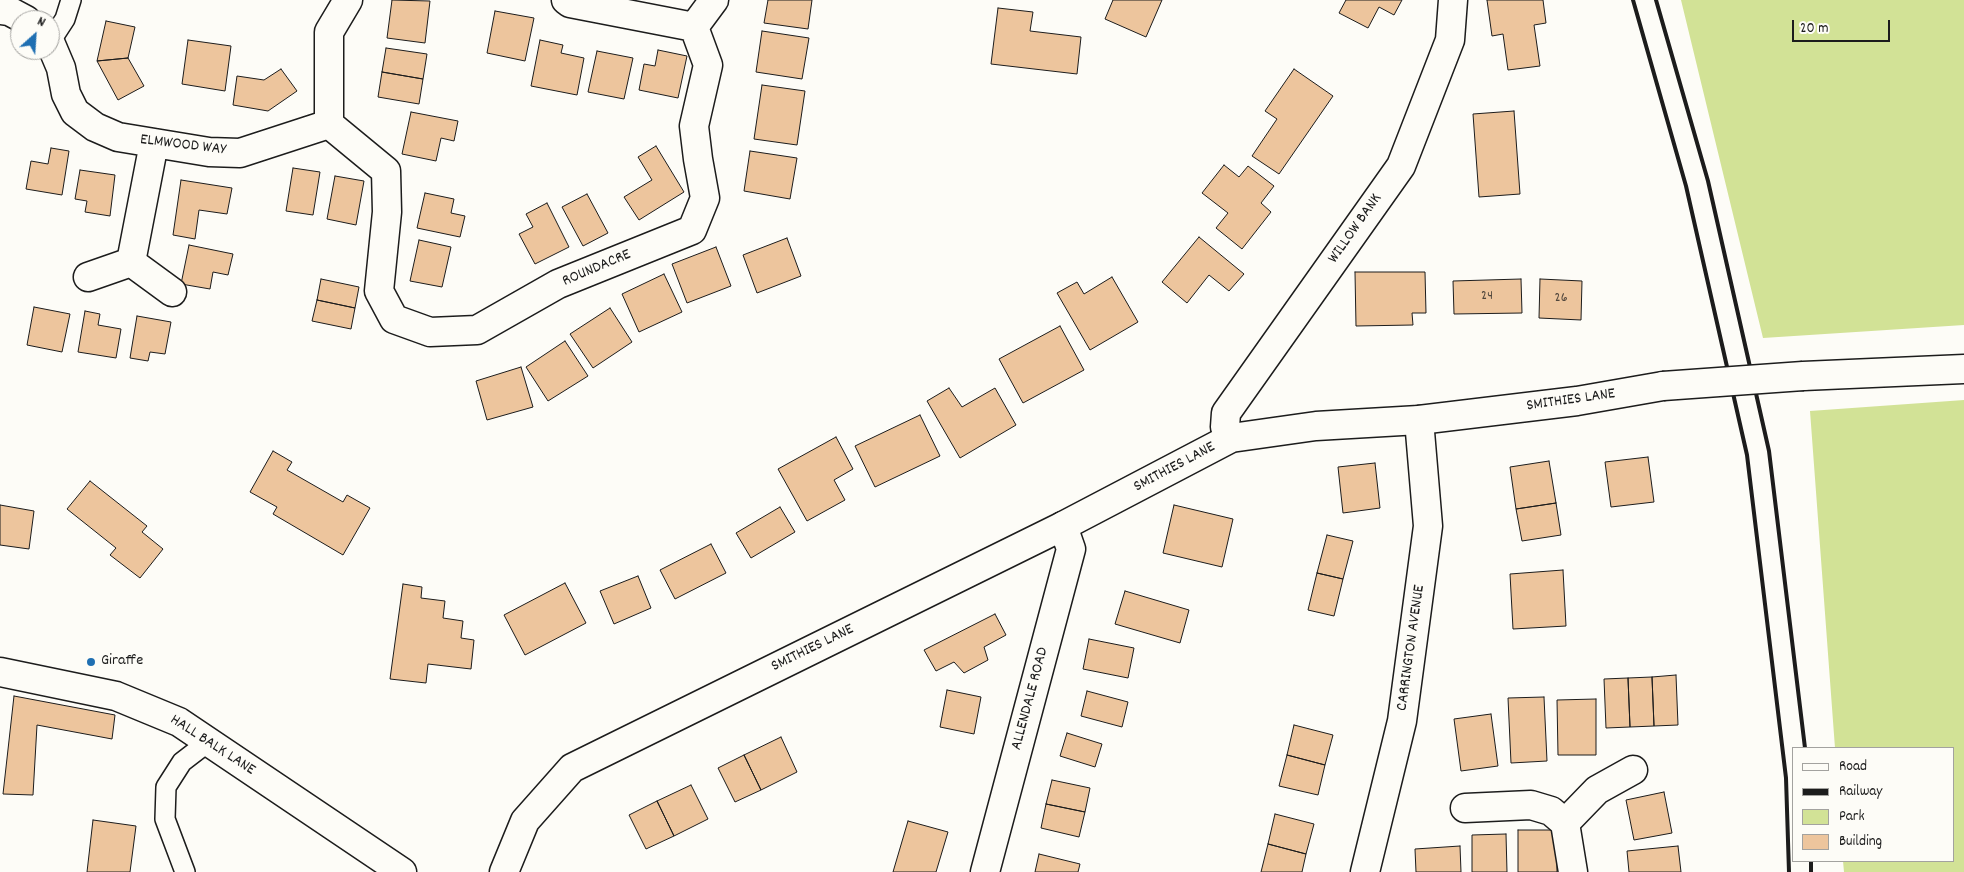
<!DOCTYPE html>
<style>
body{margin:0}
#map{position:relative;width:1964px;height:872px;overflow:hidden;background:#fdfcf7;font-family:Dekko,sans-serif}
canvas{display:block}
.legend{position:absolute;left:1792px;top:747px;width:162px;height:115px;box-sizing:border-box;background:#fdfcf7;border:1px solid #a3a29f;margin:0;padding:6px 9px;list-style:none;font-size:15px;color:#1c1c1c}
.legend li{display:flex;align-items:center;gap:10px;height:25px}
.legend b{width:25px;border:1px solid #a3a29f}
.north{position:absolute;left:10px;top:10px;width:50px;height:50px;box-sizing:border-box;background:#fdfcf7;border:1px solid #a3a29f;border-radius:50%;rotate:26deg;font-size:14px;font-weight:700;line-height:20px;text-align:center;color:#1c1c1c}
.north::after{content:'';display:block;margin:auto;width:18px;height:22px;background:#1f6fb2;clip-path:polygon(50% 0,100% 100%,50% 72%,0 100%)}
.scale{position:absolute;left:1792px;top:20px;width:98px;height:22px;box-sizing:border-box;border:2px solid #1c1c1c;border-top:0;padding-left:6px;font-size:15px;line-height:18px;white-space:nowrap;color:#1c1c1c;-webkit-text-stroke:4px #fdfcf7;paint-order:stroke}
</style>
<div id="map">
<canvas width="1964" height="872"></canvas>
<ul class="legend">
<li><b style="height:6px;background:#fdfcf7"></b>Road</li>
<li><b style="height:6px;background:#1c1c1c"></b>Railway</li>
<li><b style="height:14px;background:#d2e296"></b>Park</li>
<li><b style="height:14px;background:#edc59d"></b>Building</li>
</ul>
<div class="north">N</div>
<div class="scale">20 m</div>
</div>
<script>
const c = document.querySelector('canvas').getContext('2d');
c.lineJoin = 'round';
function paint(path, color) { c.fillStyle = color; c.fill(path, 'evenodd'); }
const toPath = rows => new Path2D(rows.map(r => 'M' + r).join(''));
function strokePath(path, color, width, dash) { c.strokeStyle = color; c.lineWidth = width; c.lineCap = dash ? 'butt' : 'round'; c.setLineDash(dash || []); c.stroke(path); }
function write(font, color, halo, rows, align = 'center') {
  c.font = font + ' Dekko,sans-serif'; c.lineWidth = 4; c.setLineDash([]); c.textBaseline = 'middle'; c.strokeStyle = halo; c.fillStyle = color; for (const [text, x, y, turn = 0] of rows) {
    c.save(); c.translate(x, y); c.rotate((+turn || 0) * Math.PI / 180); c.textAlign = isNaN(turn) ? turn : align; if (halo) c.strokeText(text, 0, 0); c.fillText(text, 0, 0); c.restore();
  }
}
const green = toPath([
 [1681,0,1964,0,1964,325,1763,338],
 [1964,400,1964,872,1844,872,1843,861,1953,861,1953,748,1835,748,1810,411]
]);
const building = toPath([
 [392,0,430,1,425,43,387,38,392,0],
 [768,0,812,0,808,29,764,23,768,0],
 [1113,0,1162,0,1146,37,1105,19,1113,0],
 [1346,0,1402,0,1394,15,1379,7,1368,28,1339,13,1346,0],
 [1487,0,1543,0,1546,23,1534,25,1540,66,1508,70,1503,34,1492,36,1487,0],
 [998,8,1033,12,1030,31,1081,37,1077,74,991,64,998,8],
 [495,11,534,18,525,61,487,53,495,11],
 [106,21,135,27,128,58,97,61,106,21],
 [762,31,809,38,802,79,756,72,762,31],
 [188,40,231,46,225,91,182,84,188,40],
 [540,40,563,45,561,53,584,58,577,95,531,86,540,40],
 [386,48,427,54,423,79,382,72,386,48],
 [658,50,687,56,678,98,639,90,644,64,655,66,658,50],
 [597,51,633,58,624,99,588,92,597,51],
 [128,58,144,86,118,100,97,61,128,58],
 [281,69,297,91,268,111,233,105,237,76,264,80,281,69],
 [1294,69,1333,96,1279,174,1252,156,1277,119,1265,111,1294,69],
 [382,72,423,79,419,104,378,97,382,72],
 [762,85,805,91,797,145,754,139,762,85],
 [1514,111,1520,194,1479,197,1473,114,1514,111],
 [411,112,458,121,454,141,441,138,436,161,402,154,411,112],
 [656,146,684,192,639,220,624,197,652,180,638,157,656,146],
 [51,148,69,151,62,195,26,189,31,161,48,164,51,148],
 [750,151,797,158,790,199,744,191,750,151],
 [1224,165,1239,177,1248,166,1274,186,1261,203,1271,212,1242,249,1216,228,1228,213,1202,193,1224,165],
 [293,168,320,172,313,215,286,211,293,168],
 [80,170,115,175,110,216,85,212,87,201,75,199,80,170],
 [335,176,364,181,356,225,327,219,335,176],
 [181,180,232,188,227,214,199,210,195,239,173,235,181,180],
 [425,193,454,199,451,213,465,216,460,237,417,228,425,193],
 [587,194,608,233,583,246,562,207,587,194],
 [547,203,569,247,535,264,519,234,533,227,526,214,547,203],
 [1199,237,1244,274,1229,291,1209,275,1187,303,1162,282,1199,237],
 [787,238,801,276,757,293,743,255,787,238],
 [419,240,451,247,442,287,410,281,419,240],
 [189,245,233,254,228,275,213,272,210,289,181,284,189,245],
 [716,247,731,286,687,303,672,264,716,247],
 [1355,272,1425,272,1426,313,1412,313,1413,325,1356,326,1355,272],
 [664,274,682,312,639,332,622,294,664,274],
 [1112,277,1138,322,1090,350,1057,293,1077,282,1084,294,1112,277],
 [321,279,359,287,355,308,317,300,321,279],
 [1521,279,1522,313,1454,314,1453,281,1521,279],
 [1540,279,1582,281,1581,320,1539,318,1540,279],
 [317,300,355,308,351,329,312,321,317,300],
 [34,307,70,314,62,352,27,345,34,307],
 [610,308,632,342,593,368,570,334,610,308],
 [85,311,100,314,98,325,121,329,116,358,78,352,85,311],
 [137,316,171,322,165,354,150,352,148,361,130,358,137,316],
 [1060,326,1084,370,1023,403,999,359,1060,326],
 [565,341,588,376,548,401,526,367,565,341],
 [521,367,533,407,487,420,476,381,521,367],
 [949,388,962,407,995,388,1016,425,960,458,927,401,949,388],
 [920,415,940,456,875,487,855,446,920,415],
 [836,437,853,469,834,480,845,500,807,521,778,469,836,437],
 [273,451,292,462,287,470,343,502,347,495,370,508,343,555,273,514,277,507,250,492,273,451],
 [1648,457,1654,502,1611,507,1605,462,1648,457],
 [1549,461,1556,503,1516,509,1510,467,1549,461],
 [1375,463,1380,508,1343,513,1338,467,1375,463],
 [90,481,147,526,142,532,163,549,140,578,110,555,116,548,67,509,90,481],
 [1556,503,1561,535,1522,541,1516,509,1556,503],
 [0,505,34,511,29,549,0,545,0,505],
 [1174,505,1233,519,1222,567,1163,553,1174,505],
 [780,507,795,532,751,558,736,533,780,507],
 [1327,535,1353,541,1343,579,1317,573,1327,535],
 [711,544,726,573,675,599,660,570,711,544],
 [1563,570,1566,626,1513,629,1510,574,1563,570],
 [1317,573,1343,579,1334,616,1308,610,1317,573],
 [638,576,651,608,614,624,600,591,638,576],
 [565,583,586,623,525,655,504,615,565,583],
 [403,584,422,587,421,598,445,601,443,618,463,621,461,638,474,640,471,669,428,664,426,683,390,679,403,584],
 [1125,591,1189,610,1180,643,1115,624,1125,591],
 [995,614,1006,635,984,647,988,660,964,673,954,662,936,671,924,650,995,614],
 [1089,639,1134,648,1128,678,1083,669,1089,639],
 [1676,675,1678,725,1654,726,1652,677,1676,675],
 [1652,677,1654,726,1630,727,1628,678,1652,677],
 [1628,678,1630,727,1606,728,1604,679,1628,678],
 [947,690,981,697,974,734,940,727,947,690],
 [1087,691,1128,702,1122,727,1081,716,1087,691],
 [14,696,115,715,112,739,37,725,33,795,3,794,14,696],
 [1544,697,1547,761,1511,763,1508,698,1544,697],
 [1596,699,1596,755,1558,755,1557,700,1596,699],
 [1491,714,1498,766,1461,771,1454,719,1491,714],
 [1294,725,1333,735,1325,765,1287,755,1294,725],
 [1067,733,1102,744,1095,767,1060,756,1067,733],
 [781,737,797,772,761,790,744,755,781,737],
 [744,755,761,790,735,802,718,768,744,755],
 [1287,755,1325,765,1318,795,1279,786,1287,755],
 [1052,780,1090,788,1085,812,1046,804,1052,780],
 [691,785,708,819,674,836,657,801,691,785],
 [1664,792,1672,833,1634,840,1626,800,1664,792],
 [657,801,674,836,646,849,629,815,657,801],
 [1046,804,1085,812,1079,837,1041,828,1046,804],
 [1275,814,1314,824,1306,854,1268,844,1275,814],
 [93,820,136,826,130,872,87,872,93,820],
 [908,821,948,832,936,872,893,872,908,821],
 [1518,830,1557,830,1557,872,1518,872,1518,830],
 [1506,834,1507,872,1472,872,1472,835,1506,834],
 [1268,844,1306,854,1302,872,1261,872,1268,844],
 [1460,846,1461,872,1416,872,1415,849,1460,846],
 [1678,846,1681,872,1629,872,1627,851,1678,846],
 [1039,854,1080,864,1078,872,1035,872,1039,854]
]);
const service = toPath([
 [50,42,65,19,71,0],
 [185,872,165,819,166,787,182,762,208,742]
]);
const minor = toPath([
 [0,10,9,11,26,20],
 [694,27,714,0],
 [50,42,61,68,66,94,75,112,95,127,118,137,209,152,240,153,329,124],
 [329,124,386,171,387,212,379,291,394,319,430,332,477,330,558,284,692,230,705,198,698,159,694,126,708,65,694,27,570,3,566,0],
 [329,124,329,32,348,0],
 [154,143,131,262,172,292],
 [88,277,131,262],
 [1231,438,1225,427,1226,413,1401,166,1450,40,1453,0],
 [0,672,116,696,179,722,402,872],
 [1465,808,1531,805,1551,811,1565,823,1573,872],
 [1565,823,1597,790,1633,770],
 [985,872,1071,549,1063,526],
 [1365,872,1402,721,1428,526,1419,420]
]);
const tertiary = toPath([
 [1803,376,1964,369],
 [504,872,525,821,572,768,1063,526,1231,438,1316,426,1419,420,1577,401,1663,386]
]);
const rail = toPath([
 [1633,0,1686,186,1747,455,1786,778,1789,872],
 [1656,0,1708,181,1769,451,1805,748],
 [1811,861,1811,872]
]);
const tertiaryBridge = toPath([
 [1663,386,1803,376]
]);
const markers = [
 [91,662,5,"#1f6fb2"]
];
const numberNames = [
 ["24",1487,297],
 ["26",1561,299]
];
const streetNames = [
 ["ELMWOOD WAY",183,146,7],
 ["WILLOW BANK",1356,229,-55],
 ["ROUNDACRE",597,269,-23],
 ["SMITHIES LANE",1571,401,-8],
 ["SMITHIES LANE",1175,468,-28],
 ["CARRINGTON AVENUE",1412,648,-82],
 ["SMITHIES LANE",813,649,-26],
 ["ALLENDALE ROAD",1031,699,-75],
 ["HALL BALK LANE",212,746,33]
];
const poiNames = [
 ["Giraffe",101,662]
];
paint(green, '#d2e296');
paint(building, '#edc59d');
strokePath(building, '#1c1c1c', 1);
strokePath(service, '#1c1c1c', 22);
strokePath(minor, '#1c1c1c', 31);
strokePath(tertiary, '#1c1c1c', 31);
strokePath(service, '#fdfcf7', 19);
strokePath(minor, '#fdfcf7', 28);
strokePath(tertiary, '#fdfcf7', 28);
strokePath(rail, '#1c1c1c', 4);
strokePath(tertiaryBridge, '#1c1c1c', 31, []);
strokePath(tertiaryBridge, '#fdfcf7', 28);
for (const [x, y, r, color] of markers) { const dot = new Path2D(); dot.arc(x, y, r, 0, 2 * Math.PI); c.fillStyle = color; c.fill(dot); strokePath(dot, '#fdfcf7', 2); }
write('14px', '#50463c', null, numberNames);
write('16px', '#1c1c1c', '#fdfcf7', streetNames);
write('16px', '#1c1c1c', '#fdfcf7', poiNames, 'left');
</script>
